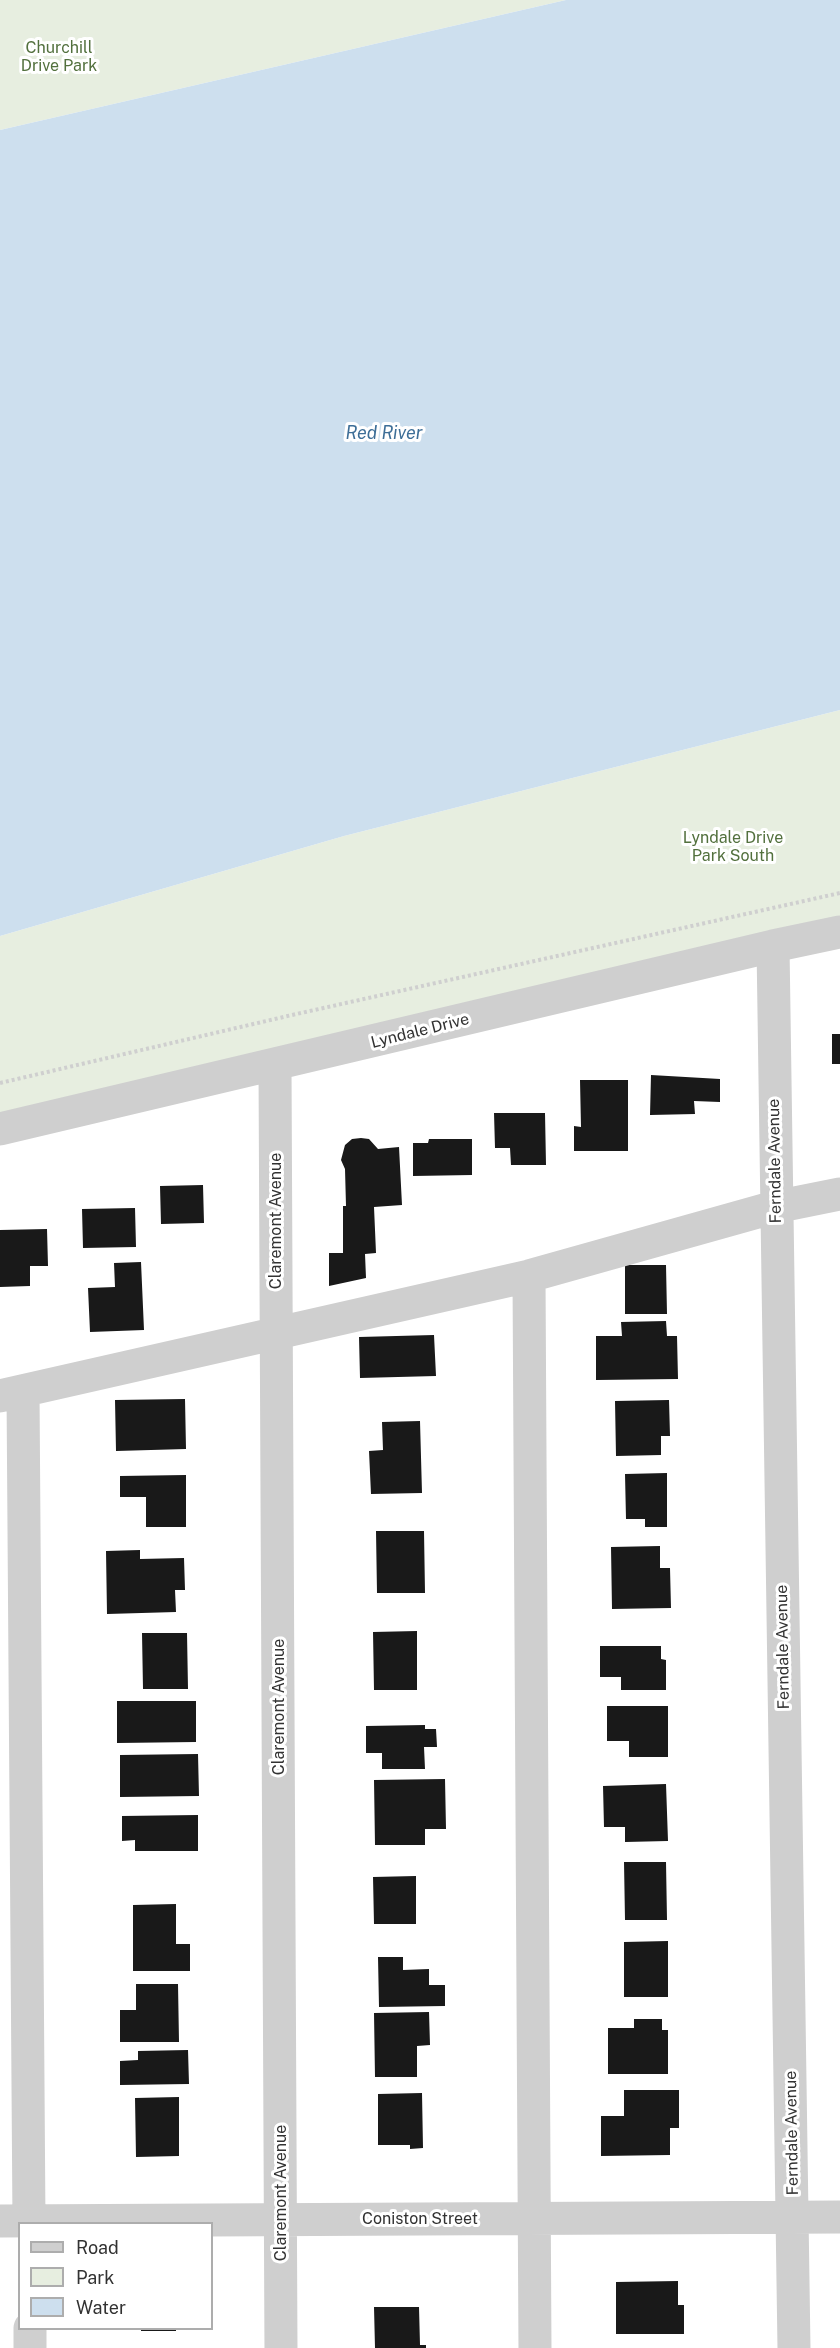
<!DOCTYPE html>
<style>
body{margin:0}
#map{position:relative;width:840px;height:2348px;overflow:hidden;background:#fff;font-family:"Public Sans",sans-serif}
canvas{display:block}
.legend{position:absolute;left:18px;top:2222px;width:195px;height:108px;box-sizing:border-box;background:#fff;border:2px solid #adadad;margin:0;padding:8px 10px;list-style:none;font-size:18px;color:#323232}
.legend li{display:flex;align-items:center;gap:12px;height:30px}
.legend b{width:30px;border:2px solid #adadad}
</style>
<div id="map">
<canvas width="840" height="2348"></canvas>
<ul class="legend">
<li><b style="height:8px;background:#cfcfcf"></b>Road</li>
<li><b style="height:16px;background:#e7eee0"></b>Park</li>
<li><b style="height:16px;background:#cddfee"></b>Water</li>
</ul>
</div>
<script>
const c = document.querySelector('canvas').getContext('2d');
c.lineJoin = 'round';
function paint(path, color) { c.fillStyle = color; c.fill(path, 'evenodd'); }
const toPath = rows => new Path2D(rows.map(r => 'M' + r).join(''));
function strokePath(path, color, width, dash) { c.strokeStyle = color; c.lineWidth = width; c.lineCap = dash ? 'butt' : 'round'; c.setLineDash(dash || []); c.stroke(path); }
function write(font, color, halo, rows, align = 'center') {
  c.font = font + ' "Public Sans",sans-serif'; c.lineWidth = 6; c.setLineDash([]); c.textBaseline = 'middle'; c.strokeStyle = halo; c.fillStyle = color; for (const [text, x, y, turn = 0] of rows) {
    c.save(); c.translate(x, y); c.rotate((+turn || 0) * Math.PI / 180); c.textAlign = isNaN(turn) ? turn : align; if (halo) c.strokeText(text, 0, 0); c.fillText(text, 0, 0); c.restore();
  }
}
const green = toPath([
 [0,0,566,0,0,130],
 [840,710,840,932,0,1129,0,936,344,836]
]);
const water = toPath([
 [566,0,840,0,840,710,344,836,0,936,0,130]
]);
const building = toPath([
 [832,1034,840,1034,840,1064,832,1064],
 [651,1075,720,1079,720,1102,694,1101,695,1114,650,1115],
 [580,1080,628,1080,628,1151,574,1151,574,1126,581,1127],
 [494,1113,545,1113,546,1165,511,1165,510,1148,495,1148],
 [361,1138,369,1139,378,1149,399,1147,402,1205,374,1207,376,1253,365,1254,366,1278,329,1286,329,1253,343,1253,343,1206,346,1206,345,1169,341,1160,345,1145,352,1139],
 [429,1139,472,1139,472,1175,413,1176,413,1143,428,1143],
 [203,1185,204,1223,161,1224,160,1186],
 [135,1208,136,1247,83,1248,82,1209],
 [47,1229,48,1266,30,1266,30,1286,0,1287,0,1230],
 [141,1262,144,1330,90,1332,88,1288,115,1287,114,1263],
 [625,1265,666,1265,667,1314,625,1314],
 [666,1321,667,1336,677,1336,678,1379,596,1380,596,1336,622,1336,621,1322],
 [434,1335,436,1376,360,1378,359,1337],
 [185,1399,186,1449,116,1451,115,1400],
 [669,1400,670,1436,661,1436,661,1455,616,1456,615,1401],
 [420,1421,422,1493,371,1494,369,1451,383,1450,382,1422],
 [667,1473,667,1527,645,1527,645,1519,626,1519,625,1474],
 [186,1475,186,1527,146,1527,146,1497,120,1497,120,1476],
 [376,1531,424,1531,425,1593,377,1593],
 [660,1546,660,1568,670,1568,671,1608,612,1609,611,1547],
 [140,1550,140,1559,184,1558,185,1590,175,1590,176,1612,107,1614,106,1551],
 [417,1631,417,1690,374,1690,373,1632],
 [142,1633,187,1633,188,1689,143,1689],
 [600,1646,661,1646,661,1659,666,1660,666,1690,621,1690,621,1677,600,1677],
 [117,1701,196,1701,196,1742,117,1743],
 [607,1706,668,1706,668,1757,629,1757,629,1741,607,1741],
 [425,1725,425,1729,436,1729,437,1747,424,1747,425,1769,382,1769,382,1753,366,1753,366,1726],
 [198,1754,199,1796,120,1797,120,1755],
 [445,1779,446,1829,425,1829,425,1845,375,1845,374,1780],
 [666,1784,668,1841,625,1842,625,1827,604,1827,603,1786],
 [198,1815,198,1851,135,1851,135,1840,122,1841,122,1816],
 [624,1862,666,1862,667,1920,625,1920],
 [416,1876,416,1924,374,1924,373,1877],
 [176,1904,176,1944,190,1944,190,1971,133,1971,133,1905],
 [668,1941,668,1997,624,1997,624,1942],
 [378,1957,403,1957,403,1970,429,1969,429,1985,445,1985,445,2006,379,2007],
 [136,1984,178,1984,179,2042,120,2042,120,2010,136,2010],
 [429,2012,430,2045,417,2046,417,2077,375,2077,374,2013],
 [634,2019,662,2019,662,2030,668,2030,668,2074,608,2074,608,2028,634,2028],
 [188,2050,189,2084,120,2085,120,2061,138,2060,138,2051],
 [624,2090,679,2090,679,2128,670,2128,670,2155,601,2156,601,2116,624,2116],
 [422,2093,423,2148,410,2149,410,2145,378,2145,378,2094],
 [179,2097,179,2156,136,2157,135,2098],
 [678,2281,678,2305,684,2305,684,2334,616,2334,616,2282],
 [374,2307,419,2307,420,2345,426,2345,426,2348,375,2348],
 [141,2328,176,2328,176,2331,141,2331]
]);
const path = toPath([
 [0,1083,292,1015,840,893]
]);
const minor = toPath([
 [773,946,794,2348],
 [275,1066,281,2348],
 [0,1129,773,946,840,932],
 [529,1276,535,2348],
 [23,1391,29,2224],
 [0,1396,529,1276,775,1207,840,1194],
 [0,2221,840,2217],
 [30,2328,30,2348]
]);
const parkNames = [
 ["Churchill",59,48],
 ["Drive Park",59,66],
 ["Lyndale Drive",733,838],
 ["Park South",733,856]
];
const streetNames = [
 ["Lyndale Drive",420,1031,-14],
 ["Ferndale Avenue",775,1161,-91],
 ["Claremont Avenue",276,1221,-90],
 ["Ferndale Avenue",783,1647,-91],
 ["Claremont Avenue",279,1707,-90],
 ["Ferndale Avenue",792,2133,-91],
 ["Claremont Avenue",281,2193,-90],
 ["Coniston Street",420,2219]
];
const waterNames = [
 ["Red River",384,433]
];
paint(green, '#e7eee0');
paint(water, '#cddfee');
paint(building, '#191919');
strokePath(path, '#cfcfcf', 4, [3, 3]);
strokePath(minor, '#cfcfcf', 33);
write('16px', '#52703d', '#fff', parkNames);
write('16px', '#323232', '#fff', streetNames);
write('italic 18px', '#3d6e97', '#fff', waterNames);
</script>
